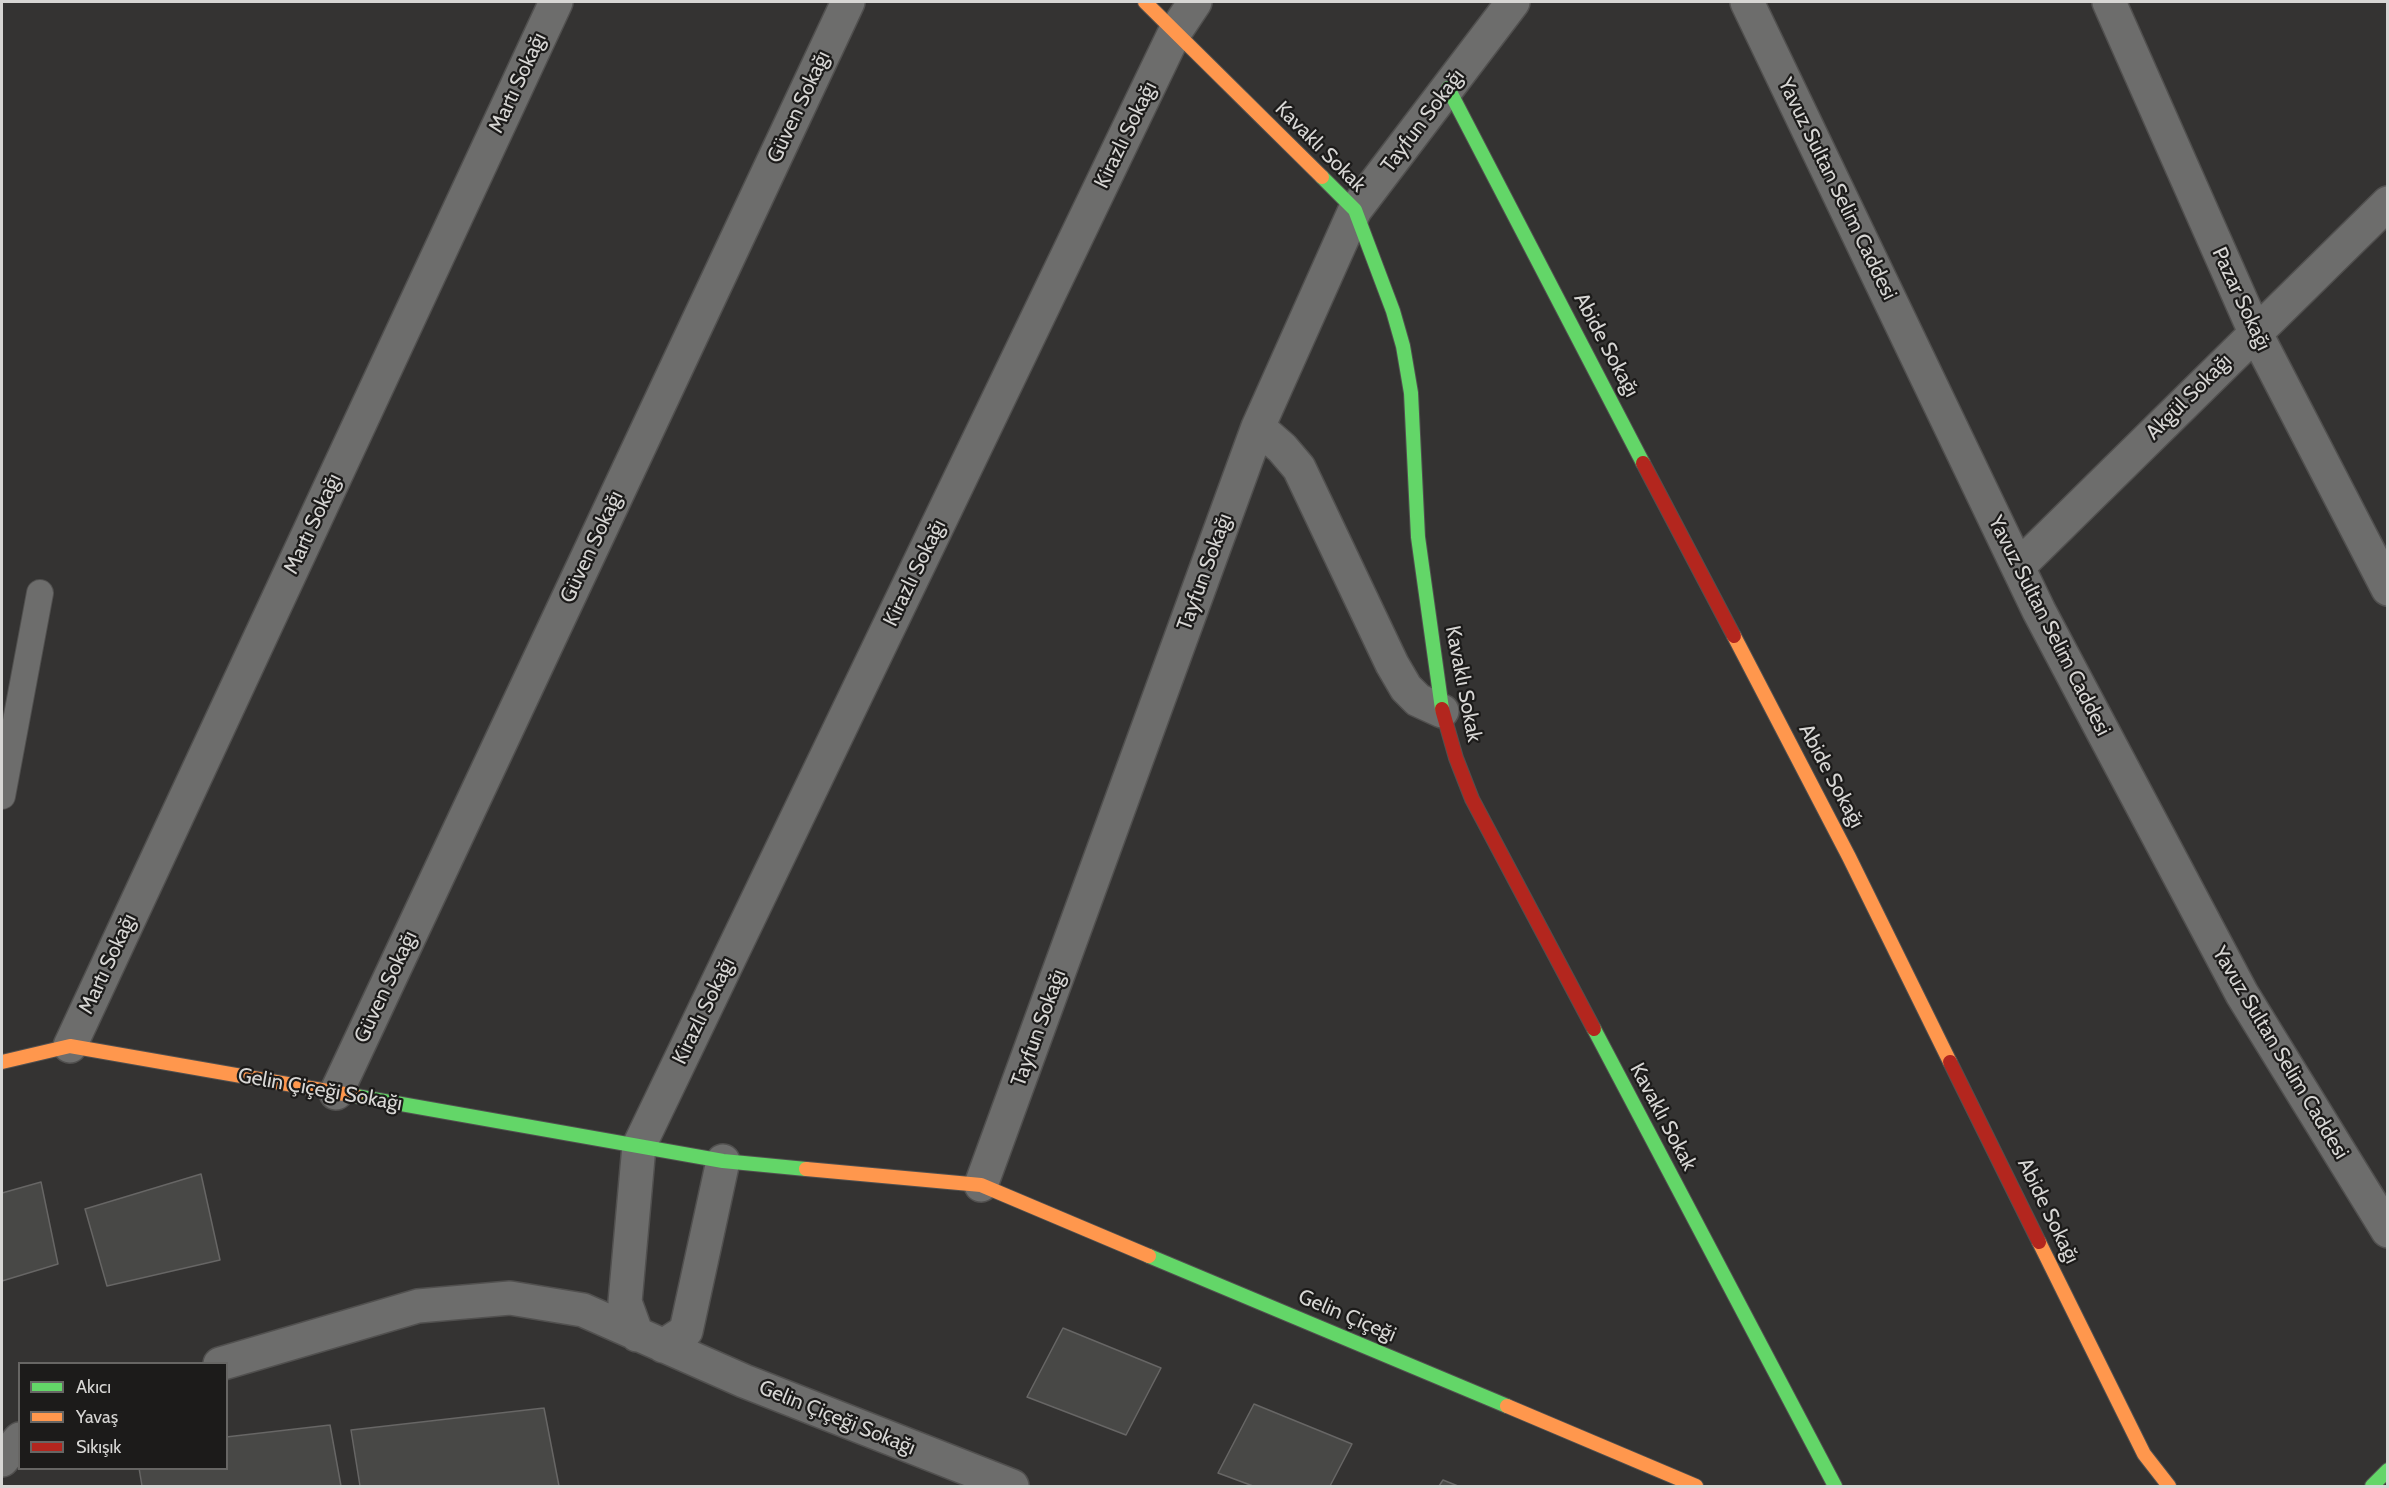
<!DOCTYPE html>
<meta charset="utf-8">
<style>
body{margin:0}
#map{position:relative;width:2389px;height:1488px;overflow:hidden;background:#343332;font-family:Cabin,sans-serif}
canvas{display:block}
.frame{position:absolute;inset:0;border:3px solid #d7d6d4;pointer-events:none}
.legend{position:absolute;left:18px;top:1362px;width:210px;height:108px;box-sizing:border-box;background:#1c1b1a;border:2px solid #676664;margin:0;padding:8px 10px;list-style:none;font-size:18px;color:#d7d6d4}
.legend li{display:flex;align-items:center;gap:12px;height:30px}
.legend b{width:30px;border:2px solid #676664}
</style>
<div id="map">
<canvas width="2389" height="1488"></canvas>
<div class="frame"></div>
<ul class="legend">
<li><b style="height:8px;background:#63d668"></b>Akıcı</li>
<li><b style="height:8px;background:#ff974d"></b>Yavaş</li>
<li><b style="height:8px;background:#b3261e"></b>Sıkışık</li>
</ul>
</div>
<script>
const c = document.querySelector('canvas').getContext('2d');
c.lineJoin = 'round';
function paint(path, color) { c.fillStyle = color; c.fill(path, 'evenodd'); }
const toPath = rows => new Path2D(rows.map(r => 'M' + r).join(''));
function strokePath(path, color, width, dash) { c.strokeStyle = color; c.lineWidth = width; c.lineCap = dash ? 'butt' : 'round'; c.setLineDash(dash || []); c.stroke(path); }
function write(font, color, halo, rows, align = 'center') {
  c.font = font + ' Cabin,sans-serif'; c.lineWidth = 4.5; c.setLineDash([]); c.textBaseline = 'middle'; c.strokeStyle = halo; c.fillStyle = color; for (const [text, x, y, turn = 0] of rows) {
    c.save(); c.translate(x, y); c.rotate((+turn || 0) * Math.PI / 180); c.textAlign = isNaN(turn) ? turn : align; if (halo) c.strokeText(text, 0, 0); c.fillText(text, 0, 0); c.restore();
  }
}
const building = toPath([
 [201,1174,220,1260,107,1286,85,1209,201,1174],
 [41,1182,58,1264,2,1281,2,1193,41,1182],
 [1063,1328,1161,1368,1126,1435,1027,1397,1063,1328],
 [1254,1404,1352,1444,1330,1486,1253,1486,1218,1473,1254,1404],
 [544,1408,559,1486,360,1486,351,1430,544,1408],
 [330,1425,341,1486,142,1486,139,1468,226,1468,226,1437,330,1425],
 [1443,1480,1458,1486,1439,1486,1443,1480]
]);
const lane = toPath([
 [2,796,40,593]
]);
const street = toPath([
 [1747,2,2039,611,2242,994,2388,1231],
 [2109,2,2255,332,2388,589],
 [1258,427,1282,448,1299,468,1392,664,1406,688,1418,700,1442,711],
 [2018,567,2388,203],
 [70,1046,556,2],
 [336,1093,848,2],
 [981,1185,1258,427,1355,210,1513,2],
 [637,1335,625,1302,639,1146,1175,32,1195,2],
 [663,1346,686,1331,723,1161],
 [220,1364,418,1306,510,1298,583,1310,744,1381,1012,1486],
 [2,1460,20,1439]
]);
const fast = toPath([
 [1448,88,1643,463],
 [1322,177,1355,210,1393,311,1403,346,1411,393,1418,537,1442,709],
 [1594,1029,1835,1486],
 [356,1096,723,1161,806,1169],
 [1149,1256,1507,1406],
 [2372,1486,2388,1470]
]);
const slow = toPath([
 [1145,2,1322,177],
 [1734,636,1849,857,1950,1062],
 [2,1062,70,1046,356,1096],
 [806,1169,981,1185,1149,1256],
 [2039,1242,2144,1454,2169,1486],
 [1507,1406,1696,1486]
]);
const jam = toPath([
 [1643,463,1734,636],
 [1442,709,1456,758,1472,799,1594,1029],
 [1950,1062,2039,1242]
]);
const streetNames = [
 ["Martı Sokağı",518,83,-65],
 ["Güven Sokağı",799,107,-65],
 ["Tayfun Sokağı",1423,121,-53],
 ["Kirazlı Sokağı",1126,135,-64],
 ["Kavaklı Sokak",1320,147,45],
 ["Yavuz Sultan Selim Caddesi",1837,189,64],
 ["Pazar Sokağı",2241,299,65],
 ["Abide Sokağı",1606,345,62],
 ["Akgül Sokağı",2189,397,-45],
 ["Martı Sokağı",313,524,-65],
 ["Güven Sokağı",592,547,-65],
 ["Tayfun Sokağı",1205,572,-70],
 ["Kirazlı Sokağı",915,573,-64],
 ["Yavuz Sultan Selim Caddesi",2049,626,63],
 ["Kavaklı Sokak",1463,684,79],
 ["Abide Sokağı",1831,776,62],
 ["Martı Sokağı",108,964,-65],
 ["Güven Sokağı",386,987,-65],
 ["Kirazlı Sokağı",704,1011,-64],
 ["Tayfun Sokağı",1039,1028,-70],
 ["Yavuz Sultan Selim Caddesi",2280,1053,59],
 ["Gelin Çiçeği Sokağı",320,1090,10],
 ["Kavaklı Sokak",1663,1117,62],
 ["Abide Sokağı",2048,1211,64],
 ["Gelin Çiçeği",1347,1316,23],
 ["Gelin Çiçeği Sokağı",837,1418,22]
];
paint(building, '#484846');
strokePath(building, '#676665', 1.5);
strokePath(lane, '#51504f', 28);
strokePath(street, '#51504f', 36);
strokePath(fast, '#51504f', 16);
strokePath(slow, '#51504f', 16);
strokePath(jam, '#51504f', 16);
strokePath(lane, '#6d6d6c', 26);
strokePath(street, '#6d6d6c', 33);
strokePath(fast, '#63d668', 14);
strokePath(slow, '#ff974d', 14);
strokePath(jam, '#b3261e', 14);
write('21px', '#d7d6d4', '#1c1b1a', streetNames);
</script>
